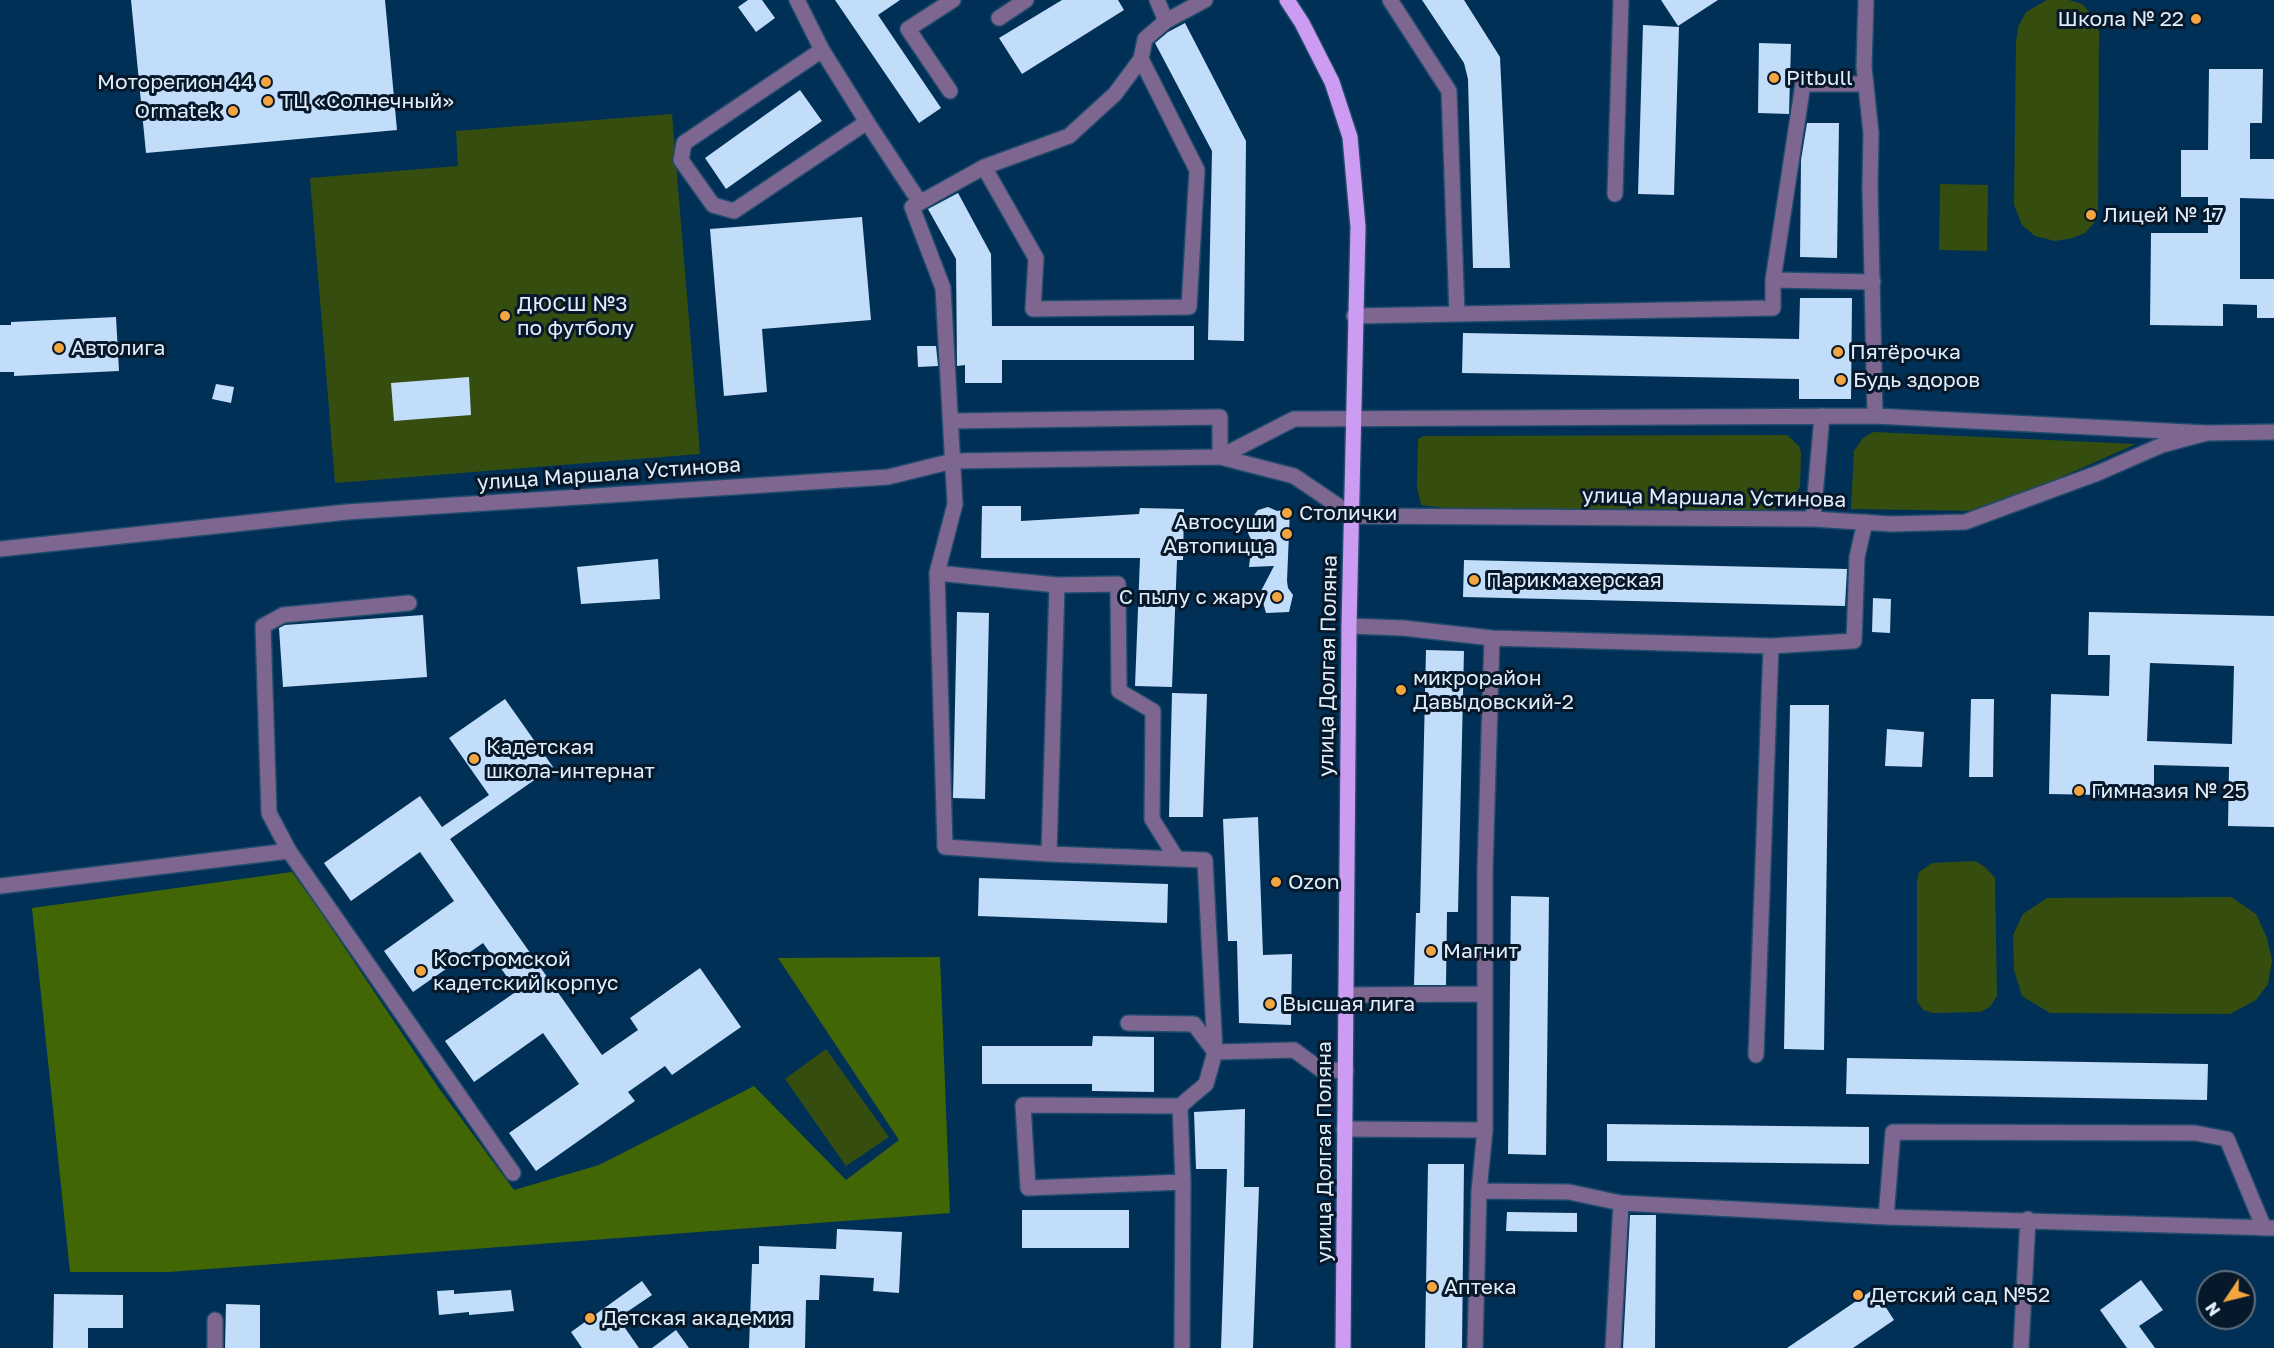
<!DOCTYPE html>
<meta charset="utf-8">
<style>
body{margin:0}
#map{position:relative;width:2274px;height:1348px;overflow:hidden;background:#013056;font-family:"Golos Text",sans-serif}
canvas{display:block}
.north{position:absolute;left:2196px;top:1270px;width:60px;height:60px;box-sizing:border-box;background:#061829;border:2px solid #5d6e7d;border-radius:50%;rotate:235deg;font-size:16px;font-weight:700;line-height:24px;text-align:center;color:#e0eefc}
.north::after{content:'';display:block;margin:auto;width:21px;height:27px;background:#f2a541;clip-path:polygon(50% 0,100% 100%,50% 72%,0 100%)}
</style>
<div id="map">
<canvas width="2274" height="1348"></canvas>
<div class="north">N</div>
</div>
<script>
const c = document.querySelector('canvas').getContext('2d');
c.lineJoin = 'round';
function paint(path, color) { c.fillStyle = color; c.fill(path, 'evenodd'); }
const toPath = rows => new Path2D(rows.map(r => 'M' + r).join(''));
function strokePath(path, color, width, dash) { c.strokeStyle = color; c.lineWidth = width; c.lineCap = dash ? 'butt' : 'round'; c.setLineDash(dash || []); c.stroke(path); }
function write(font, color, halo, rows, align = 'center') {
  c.font = font + ' "Golos Text",sans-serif'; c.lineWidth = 6; c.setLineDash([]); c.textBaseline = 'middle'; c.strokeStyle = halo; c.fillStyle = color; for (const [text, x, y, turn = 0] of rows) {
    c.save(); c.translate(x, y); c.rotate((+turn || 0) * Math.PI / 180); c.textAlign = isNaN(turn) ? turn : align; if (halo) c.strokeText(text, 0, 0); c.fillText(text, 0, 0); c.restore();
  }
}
const green = toPath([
 [2047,0,2069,0,2082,4,2093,16,2099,31,2098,209,2094,223,2085,233,2073,238,2055,241,2035,236,2022,225,2014,205,2016,42,2018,27,2026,12],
 [672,114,700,454,335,483,310,178,458,166,456,131],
 [1940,184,1988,185,1987,251,1939,250],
 [1873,432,2136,444,2016,497,1976,511,1851,509,1854,451,1863,438],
 [1787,435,1799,446,1801,453,1800,486,1793,501,1784,507,1757,512,1460,510,1421,505,1417,488,1418,439,1424,436],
 [1975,861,1985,867,1995,878,1997,996,1990,1007,1980,1012,1933,1013,1923,1010,1917,1001,1917,881,1919,872,1932,863],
 [2231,897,2256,914,2267,938,2272,961,2268,984,2256,1000,2230,1014,2050,1013,2022,996,2014,970,2013,935,2023,914,2047,898],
 [826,1049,889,1137,846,1166,785,1079]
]);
const forest = toPath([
 [292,872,318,908,438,1087,514,1190,599,1165,754,1086,846,1180,899,1140,778,958,940,957,950,1213,169,1272,70,1272,32,908]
]);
const building = toPath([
 [131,0,385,0,397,130,146,153],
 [748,0,762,0,775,18,756,32,738,7],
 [835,0,900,0,878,15,941,108,919,123],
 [1062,0,1118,0,1124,10,1022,74,999,38],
 [1422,0,1464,0,1500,57,1510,268,1473,268,1468,79,1464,63],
 [1661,0,1718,0,1678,26],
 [1185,23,1246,141,1244,341,1208,340,1212,151,1155,43,1168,32],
 [1643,25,1679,27,1674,195,1638,194],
 [1759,43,1791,44,1789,114,1758,113],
 [2209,69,2263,69,2262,123,2250,123,2250,159,2274,159,2274,199,2240,198,2240,279,2274,279,2274,318,2257,318,2257,305,2223,304,2223,326,2150,325,2151,233,2208,233,2208,197,2181,197,2181,150,2208,150],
 [800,90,822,121,726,189,705,158],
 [1807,123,1839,123,1837,258,1800,257,1801,160],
 [958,193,991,254,992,326,1194,326,1194,360,1002,360,1002,383,965,383,965,365,957,366,956,259,928,209],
 [862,217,871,320,762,329,767,392,724,396,710,229],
 [1800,298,1852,298,1851,399,1799,399,1799,379,1462,373,1463,333,1799,339],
 [116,317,119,371,14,376,14,372,0,372,0,325,11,325,11,322],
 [917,346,936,346,938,366,918,367],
 [469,377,471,415,394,421,391,383],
 [216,384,234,387,231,403,212,399],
 [982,506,1021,506,1021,521,1139,514,1140,508,1184,509,1183,560,1177,560,1172,687,1135,686,1140,558,981,558],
 [1268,507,1277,511,1290,509,1287,581,1288,588,1293,595,1289,612,1266,613,1262,599,1261,591,1274,566,1249,567,1252,541,1248,533,1250,520,1258,510],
 [658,559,660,599,581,604,577,567],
 [1464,560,1847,569,1845,606,1463,597],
 [1873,598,1891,599,1890,633,1872,632],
 [957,612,989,613,985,799,953,798],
 [2089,612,2274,616,2274,827,2228,826,2229,767,2154,765,2154,796,2049,794,2051,694,2109,696,2110,655,2088,655],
 [2150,663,2234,666,2232,744,2147,741],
 [423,615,427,677,283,687,279,628,285,625],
 [1426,650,1464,651,1458,912,1447,912,1446,985,1414,985,1416,913,1420,913],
 [1172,693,1207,694,1203,817,1169,817],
 [505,699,553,767,450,839,602,1055,638,1030,630,1018,700,968,741,1027,672,1075,665,1066,628,1092,635,1101,536,1171,509,1133,579,1084,543,1033,474,1082,445,1041,517,991,483,943,413,992,384,951,454,901,420,852,351,901,324,863,420,796,442,827,489,795,449,738],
 [1971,699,1994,699,1993,777,1969,777],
 [1790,705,1829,705,1824,1050,1784,1049],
 [1887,729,1924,732,1922,767,1885,766],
 [1258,817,1263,955,1292,954,1291,1025,1239,1023,1237,941,1228,941,1223,819],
 [979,878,1168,884,1167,923,978,916],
 [1511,896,1549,897,1546,1155,1508,1154],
 [1093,1036,1154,1037,1154,1092,1092,1091,1092,1084,982,1084,982,1046,1092,1046],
 [1847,1058,2208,1064,2207,1100,1846,1094],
 [1245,1109,1244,1187,1259,1187,1253,1348,1221,1348,1227,1169,1196,1169,1194,1112],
 [1607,1124,1869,1127,1869,1164,1607,1161],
 [1428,1164,1464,1164,1462,1348,1425,1348],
 [1022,1210,1129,1210,1129,1248,1022,1248],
 [1507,1212,1577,1213,1577,1232,1506,1231],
 [1630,1215,1656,1215,1655,1348,1623,1348],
 [837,1229,902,1232,899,1293,873,1291,874,1278,820,1275,819,1300,806,1300,805,1348,749,1348,752,1264,759,1264,759,1246,836,1249],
 [2141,1280,2163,1310,2139,1326,2155,1348,2127,1348,2100,1310],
 [642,1281,652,1295,618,1318,639,1348,582,1348,571,1332],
 [1874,1289,1894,1320,1853,1348,1787,1348],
 [454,1290,454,1294,511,1290,514,1311,469,1315,469,1312,439,1315,437,1291],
 [54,1294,123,1295,123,1328,88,1328,88,1348,53,1348],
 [226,1304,260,1305,260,1348,225,1348],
 [676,1330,689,1348,652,1348]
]);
const minor = toPath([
 [797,0,822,50,867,122,734,211,713,205,681,160,684,143,822,50],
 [1157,0,1166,21],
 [1390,0,1449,91,1457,314],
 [1866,0,1864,67,1871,133,1870,187,1875,416],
 [999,18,1026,0],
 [950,91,908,29,953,0],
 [867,122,919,201],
 [984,167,1036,258,1033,309,1189,307,1197,170,1141,59],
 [1615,194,1621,0],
 [1773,280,1873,282],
 [1354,316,1773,308,1773,280,1803,84,1866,84],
 [951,421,1220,417,1220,457],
 [1220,457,1294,419,1875,416,2207,433,2274,432],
 [1813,519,1822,416],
 [0,549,347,512,888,477,953,461,1220,457,1294,476,1353,516,1813,519,1891,524,1965,522,2098,473,2162,445,2207,433],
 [937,573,955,504,943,288,912,207,984,167,1069,136,1115,94,1141,59,1145,39,1166,21,1205,0],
 [1057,585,1049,854,1205,860,1215,1052],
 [1349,626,1403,628,1492,638,1771,646,1756,1055],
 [1771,646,1854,641,1857,557,1865,522],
 [289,851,269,813,263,626,283,615,409,603],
 [1049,854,945,847,937,573,1057,585,1118,584,1119,691,1153,711,1152,819,1177,859],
 [0,886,289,851,513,1173],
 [1346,995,1484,994],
 [1128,1023,1194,1024,1215,1052],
 [1180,1106,1023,1105,1028,1188,1183,1182],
 [1344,1129,1485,1130],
 [1479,1191,1569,1192,1621,1203,1886,1217,1893,1132,2195,1133,2227,1139,2264,1228],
 [1886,1217,2273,1228],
 [215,1348,215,1320],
 [1182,1348,1183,1182,1180,1106,1206,1084,1215,1052,1294,1050,1320,1069,1346,1071],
 [1475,1348,1479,1191,1485,1130,1485,870,1492,638],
 [1613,1348,1621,1203],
 [2021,1348,2028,1219]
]);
const major = toPath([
 [1287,0,1302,23,1332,82,1350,137,1358,227,1349,626,1343,1348]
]);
const markers = [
 [2196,19,6,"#f2a541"],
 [1774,78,6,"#f2a541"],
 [266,82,6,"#f2a541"],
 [268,101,6,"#f2a541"],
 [233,111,6,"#f2a541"],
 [2091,215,6,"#f2a541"],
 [505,316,6,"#f2a541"],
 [59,348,6,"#f2a541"],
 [1838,352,6,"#f2a541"],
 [1841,380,6,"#f2a541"],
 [1287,513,6,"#f2a541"],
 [1287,534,6,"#f2a541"],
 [1474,580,6,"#f2a541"],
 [1277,597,6,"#f2a541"],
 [1401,690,6,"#f2a541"],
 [474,759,6,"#f2a541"],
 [2079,791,6,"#f2a541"],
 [1276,882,6,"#f2a541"],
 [1431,951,6,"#f2a541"],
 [421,971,6,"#f2a541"],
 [1270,1004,6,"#f2a541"],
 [1432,1287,6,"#f2a541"],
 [1858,1295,6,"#f2a541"],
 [590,1318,6,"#f2a541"]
];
const poiNames = [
 ["Школа № 22",2184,19,"right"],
 ["Pitbull",1786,78],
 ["Моторегион 44",254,82,"right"],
 ["ТЦ «Солнечный»",280,101],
 ["Ormatek",221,111,"right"],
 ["Лицей № 17",2103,215],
 ["ДЮСШ №3",517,304],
 ["по футболу",517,328],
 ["Автолига",71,348],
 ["Пятёрочка",1850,352],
 ["Будь здоров",1853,380],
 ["Столички",1299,513],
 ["Автосуши",1275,522,"right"],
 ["Автопицца",1275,546,"right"],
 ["Парикмахерская",1486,580],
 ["C пылу с жару",1265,597,"right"],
 ["микрорайон",1413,678],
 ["Давыдовский-2",1413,702],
 ["Кадетская",486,747],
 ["школа-интернат",486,771],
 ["Гимназия № 25",2091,791],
 ["Ozon",1288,882],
 ["Магнит",1443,951],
 ["Костромской",433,959],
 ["кадетский корпус",433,983],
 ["Высшая лига",1282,1004],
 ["Аптека",1444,1287],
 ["Детский сад №52",1870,1295],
 ["Детская академия",602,1318]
];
const streetNames = [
 ["улица Маршала Устинова",609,474,-4],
 ["улица Маршала Устинова",1714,498,1],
 ["улица Долгая Поляна",1328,666,-89],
 ["улица Долгая Поляна",1324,1152,-90]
];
paint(green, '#354e10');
paint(forest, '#436605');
paint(building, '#c1ddf9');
strokePath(minor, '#204b6d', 18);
strokePath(major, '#204b6d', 18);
strokePath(minor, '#7d6690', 15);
strokePath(major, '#cb9cf1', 15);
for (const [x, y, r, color] of markers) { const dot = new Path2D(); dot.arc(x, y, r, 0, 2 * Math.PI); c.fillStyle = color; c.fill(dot); strokePath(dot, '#061829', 2); }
write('21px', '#e0eefc', '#061829', poiNames, 'left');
write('21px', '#e0eefc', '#061829', streetNames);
</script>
